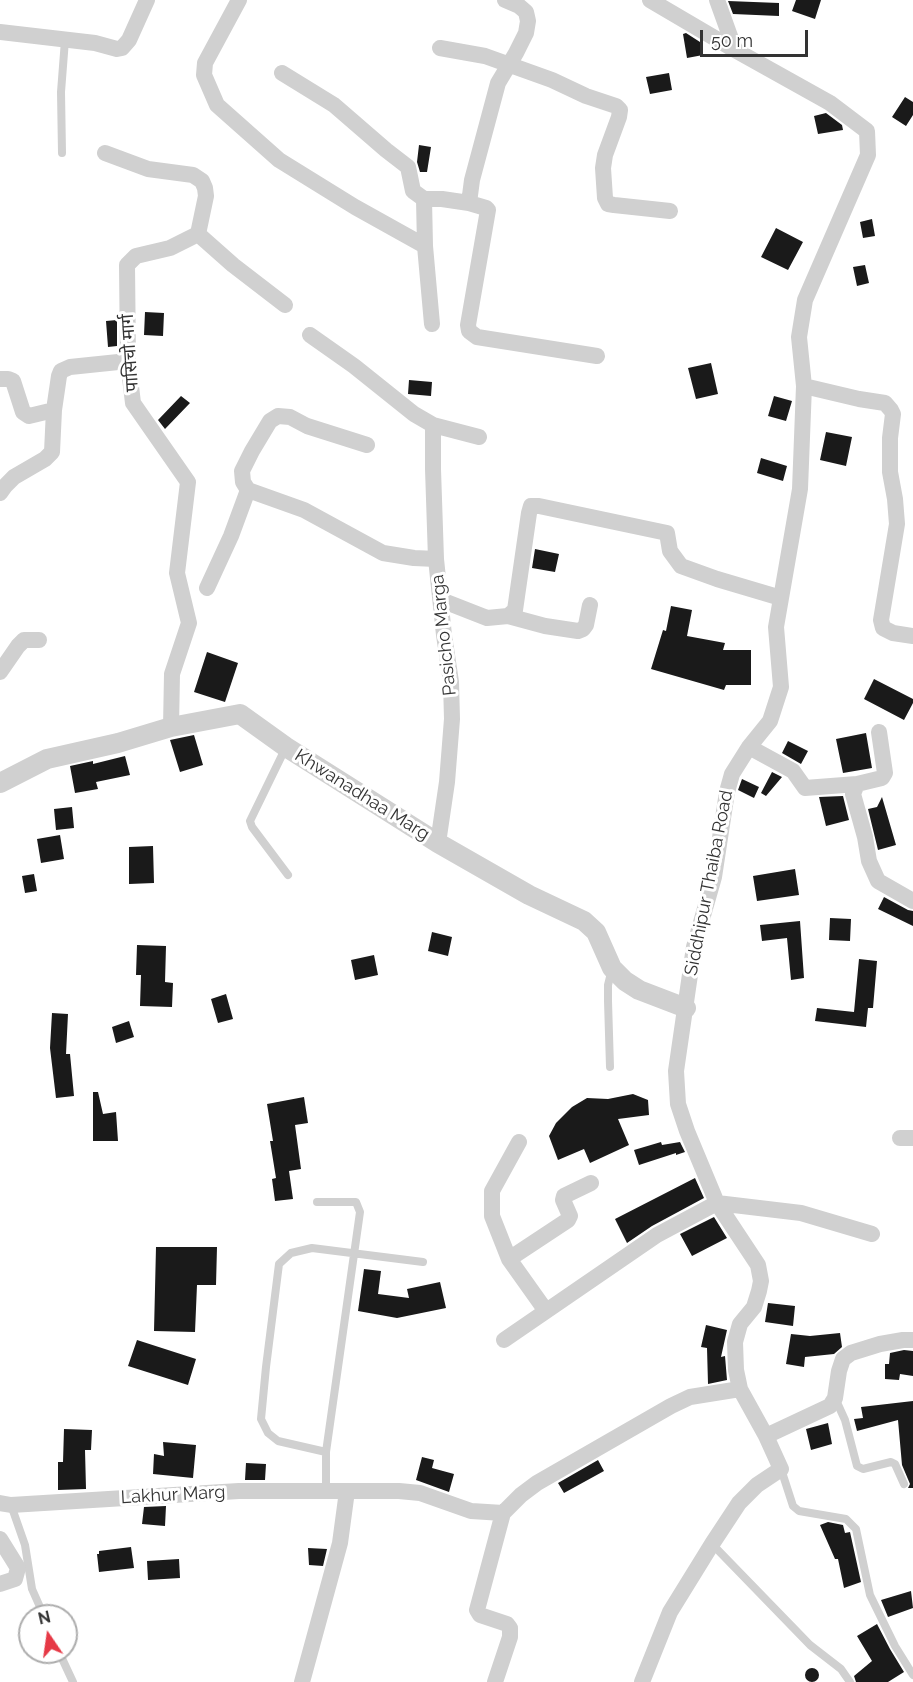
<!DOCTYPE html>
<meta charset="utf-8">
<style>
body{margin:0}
#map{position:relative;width:913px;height:1682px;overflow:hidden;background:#fff;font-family:Raleway,sans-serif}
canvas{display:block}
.north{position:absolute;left:18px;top:1604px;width:60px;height:60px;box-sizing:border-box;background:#fff;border:2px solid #adadad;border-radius:50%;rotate:347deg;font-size:16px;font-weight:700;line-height:24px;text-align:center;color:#333}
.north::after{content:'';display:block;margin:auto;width:21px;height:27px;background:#e63946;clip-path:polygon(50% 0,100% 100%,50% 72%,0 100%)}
.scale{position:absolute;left:700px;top:30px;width:108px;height:27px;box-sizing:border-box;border:3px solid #333;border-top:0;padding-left:8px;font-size:18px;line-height:21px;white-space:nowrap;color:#333;-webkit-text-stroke:4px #fff;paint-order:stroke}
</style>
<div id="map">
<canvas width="913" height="1682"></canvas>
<div class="north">N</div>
<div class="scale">50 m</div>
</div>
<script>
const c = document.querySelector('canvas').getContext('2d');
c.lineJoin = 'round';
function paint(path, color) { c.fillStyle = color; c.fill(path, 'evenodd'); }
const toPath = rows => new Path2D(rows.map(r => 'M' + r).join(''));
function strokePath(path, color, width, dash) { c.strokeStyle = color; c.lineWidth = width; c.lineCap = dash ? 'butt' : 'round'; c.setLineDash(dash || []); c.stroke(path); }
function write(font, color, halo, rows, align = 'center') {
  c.font = font + ' Raleway,"Noto Sans Devanagari",sans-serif'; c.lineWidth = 6; c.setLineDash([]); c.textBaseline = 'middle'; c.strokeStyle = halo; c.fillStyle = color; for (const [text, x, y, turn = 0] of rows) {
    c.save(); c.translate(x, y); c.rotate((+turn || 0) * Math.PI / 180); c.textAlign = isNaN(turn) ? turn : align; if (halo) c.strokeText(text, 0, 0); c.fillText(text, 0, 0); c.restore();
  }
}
const building = toPath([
 [796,0,821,0,815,19,792,11],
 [728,1,779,3,779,16,733,14],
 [686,33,700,42,703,55,687,58,683,34],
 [669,73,672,90,650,94,646,77],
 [905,97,913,102,913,115,906,126,892,117],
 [826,113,842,125,843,130,818,134,814,116],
 [419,145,431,147,427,172,420,172,417,162],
 [872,219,875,236,863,238,860,222],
 [776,228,803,242,788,270,761,257],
 [865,265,869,283,857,286,853,267],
 [145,312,164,313,163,336,144,335],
 [117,320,117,346,108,347,106,321],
 [711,363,718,394,696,399,688,368],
 [409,380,432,382,431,396,408,394],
 [181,396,190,403,165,429,158,420],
 [774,396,792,401,786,421,768,416],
 [826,432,852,437,846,466,820,460],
 [761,458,787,466,783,481,757,473],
 [535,549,559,554,555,572,532,568],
 [671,606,692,610,687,636,725,643,723,650,751,650,751,685,726,685,724,690,651,669,663,630,666,631],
 [207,652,238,663,225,702,194,692],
 [874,679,913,699,913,703,904,720,864,699],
 [866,733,872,768,843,773,836,739],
 [194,735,203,765,180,772,170,740],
 [788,741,808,751,801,764,782,753],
 [125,756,130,775,96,782,98,789,75,793,70,766,93,761,93,764],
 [772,772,782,777,766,796,761,793],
 [742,779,759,787,754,798,738,790],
 [843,796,849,820,826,826,819,797],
 [882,797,896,845,878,850,868,809,877,807],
 [72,807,74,828,56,830,54,809],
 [60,835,64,859,41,863,37,839],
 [153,846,154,883,129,884,129,847],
 [795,869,799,895,757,901,753,876],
 [34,874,37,891,25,893,22,876],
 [884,897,908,910,913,911,913,926,878,909],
 [830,918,851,919,850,941,829,940],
 [800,921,804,978,791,980,787,938,762,941,760,925],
 [432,932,452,937,448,956,428,951],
 [137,945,166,946,165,982,173,983,172,1007,140,1006,141,975,136,975],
 [374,955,378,975,355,980,351,960],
 [859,959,877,961,873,1008,868,1008,866,1027,815,1021,817,1008,854,1012],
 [226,994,233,1019,218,1023,211,999],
 [52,1013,68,1014,66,1054,70,1054,74,1096,56,1098,50,1048],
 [129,1021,134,1037,116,1043,112,1027],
 [93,1092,98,1092,103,1114,116,1112,118,1141,93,1141],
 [633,1094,648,1100,649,1115,618,1119,629,1145,590,1163,584,1149,558,1160,549,1136,556,1123,572,1107,587,1098,608,1099],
 [304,1097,308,1123,295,1125,301,1169,289,1171,293,1199,275,1201,272,1179,276,1178,270,1141,273,1141,267,1104],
 [661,1142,662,1145,680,1142,685,1152,676,1155,676,1153,639,1165,634,1150],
 [695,1178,704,1198,652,1226,627,1243,615,1219],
 [714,1217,727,1238,692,1256,680,1234],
 [156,1247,217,1247,216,1285,197,1285,195,1332,154,1331],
 [364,1269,381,1271,378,1294,409,1298,407,1289,440,1282,446,1308,397,1318,358,1311],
 [768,1303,795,1306,793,1326,765,1322],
 [706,1325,727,1330,721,1357,725,1356,727,1380,708,1384,707,1348,701,1347],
 [840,1333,842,1347,834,1354,805,1357,804,1367,786,1364,791,1334,810,1336],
 [137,1340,196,1359,188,1385,128,1366],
 [904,1350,913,1351,913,1376,900,1374,899,1380,885,1379,885,1364,889,1364,890,1353],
 [913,1401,913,1488,908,1488,910,1484,902,1465,898,1420,857,1431,854,1419,863,1418,861,1407],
 [828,1423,832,1444,811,1450,806,1429],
 [64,1429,92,1430,91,1450,85,1450,86,1489,58,1490,58,1462,63,1462],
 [163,1442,196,1445,193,1478,153,1474,154,1454,164,1456],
 [422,1457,434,1460,432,1468,454,1474,449,1492,416,1480],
 [598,1460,604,1471,564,1493,558,1483],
 [246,1463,266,1464,265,1480,245,1480],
 [166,1506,165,1526,142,1524,144,1507],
 [828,1522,843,1525,845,1533,850,1532,861,1582,844,1588,838,1559,835,1559,820,1525],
 [131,1547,134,1568,99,1572,97,1554,99,1554,99,1551],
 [308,1548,327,1549,323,1566,309,1565],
 [179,1559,180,1578,148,1580,147,1561],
 [911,1591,913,1608,888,1617,881,1600],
 [877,1624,890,1649,904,1672,888,1682,856,1682,854,1676,872,1661,857,1636],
 '805 1675a7 7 0 1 1 14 0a7 7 0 1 1-14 0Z'
]);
const service = toPath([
 [62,153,61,92,65,40],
 [286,747,250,821,252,827,288,875],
 [610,1067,608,1001,608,985,612,969],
 [317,1202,356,1202,360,1212,326,1452,326,1491],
 [835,1398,845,1420,857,1466,863,1469,891,1462,895,1464,904,1484],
 [326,1452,278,1441,268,1433,261,1419,266,1367,279,1264,291,1253,312,1248,423,1262],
 [781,1469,793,1506,799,1511,846,1519,856,1529,870,1595,895,1646,913,1675],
 [11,1505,25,1545,32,1589,44,1616],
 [712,1544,810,1645,841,1669,850,1682],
 [59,1652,73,1682]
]);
const minor = toPath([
 [239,0,205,63,204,75,217,105,279,160,355,207,425,246],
 [650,0,735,50],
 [0,32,95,43,117,49,122,48,129,40,147,0],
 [440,48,485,56,552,80,586,96,616,106,620,110,619,117,605,155,603,168,605,198,608,204,614,205,670,211],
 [282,73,334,105,386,150,408,167,413,191,424,199],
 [105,153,148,169,193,175,202,181,205,188,206,196,198,234,170,248,136,256,127,265,128,361,133,403,188,482,177,573,189,623,172,674,171,727],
 [469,203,486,208,488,210,468,325,469,331,477,337,597,356],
 [198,234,233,265,285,305],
 [432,324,425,246,424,199,442,199,469,203,472,180,498,83,516,53,526,33,528,21,526,12,519,6,505,0],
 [310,335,354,366,414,414,433,425,479,437],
 [0,379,8,379,13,381,23,412,29,416,54,410],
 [804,386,859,399,885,403,891,410,893,414,890,438,890,472,895,499,897,524,881,620,883,628,893,633,913,636],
 [433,425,433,469,436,559,444,635,451,682,452,719,447,782,438,843],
 [367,445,307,426,290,417,278,416,270,421,252,451,242,471,243,482,248,490,304,510,383,553,414,558,436,559],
 [0,493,5,486,14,477,45,459,52,452,54,410,59,376,61,371,70,367,128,361],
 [207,588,231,536,248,490],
 [441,600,487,618,508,616,515,610,529,513,531,506,539,506,667,533,670,551,681,566,717,579,781,598],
 [508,616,545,626,578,631,583,629,586,625,590,605],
 [0,672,18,646,24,640,39,640],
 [749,747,793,771,805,788,857,784,853,794,865,837,869,861,878,881,913,901],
 [857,784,882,778,885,773,879,732],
 [900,1138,913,1138],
 [519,1142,492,1191,492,1216,509,1259,546,1311],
 [509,1259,568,1220,570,1216,563,1200,564,1196,591,1183],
 [504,1340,657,1235,717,1203,801,1213,872,1234],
 [766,1436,830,1406,835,1398,839,1371,843,1359,851,1353,880,1344,903,1340,913,1340],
 [0,1503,11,1505,239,1491,399,1491,420,1493,471,1511,503,1513,521,1495,537,1483,671,1406,690,1397,740,1389],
 [0,1539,18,1568,15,1579,0,1584],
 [302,1682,340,1543,347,1491],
 [495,1682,510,1637,510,1628,507,1624,480,1615,477,1610,503,1513],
 [642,1682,670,1612,712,1544,739,1503,757,1485,781,1469,766,1436,740,1389,736,1370,735,1342,740,1324,754,1307,759,1291,761,1281,758,1265,717,1203,687,1131,678,1104,676,1071,694,947,714,877,727,792,732,774,749,747,770,721,781,687,776,627,800,489,804,386,799,337,805,300,868,155,867,131,830,103,735,50,717,0]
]);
const tertiary = toPath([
 [0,783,47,759,118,743,171,727,240,714,286,747,438,843,529,895,584,921,596,932,612,968,625,981,639,990,686,1008]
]);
const streetNames = [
 ["पासिचो मार्ग",130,353,-94],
 ["Pasicho Marga",444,635,-96],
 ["Khwanadhaa Marg",362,795,32],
 ["Siddhipur Thaiba Road",709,883,-79],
 ["Lakhur Marg",173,1495,-3]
];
paint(building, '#1a1a1a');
strokePath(service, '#d0d0d0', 8);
strokePath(minor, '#d0d0d0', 16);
strokePath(tertiary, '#d0d0d0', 20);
write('18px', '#333', '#fff', streetNames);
</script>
